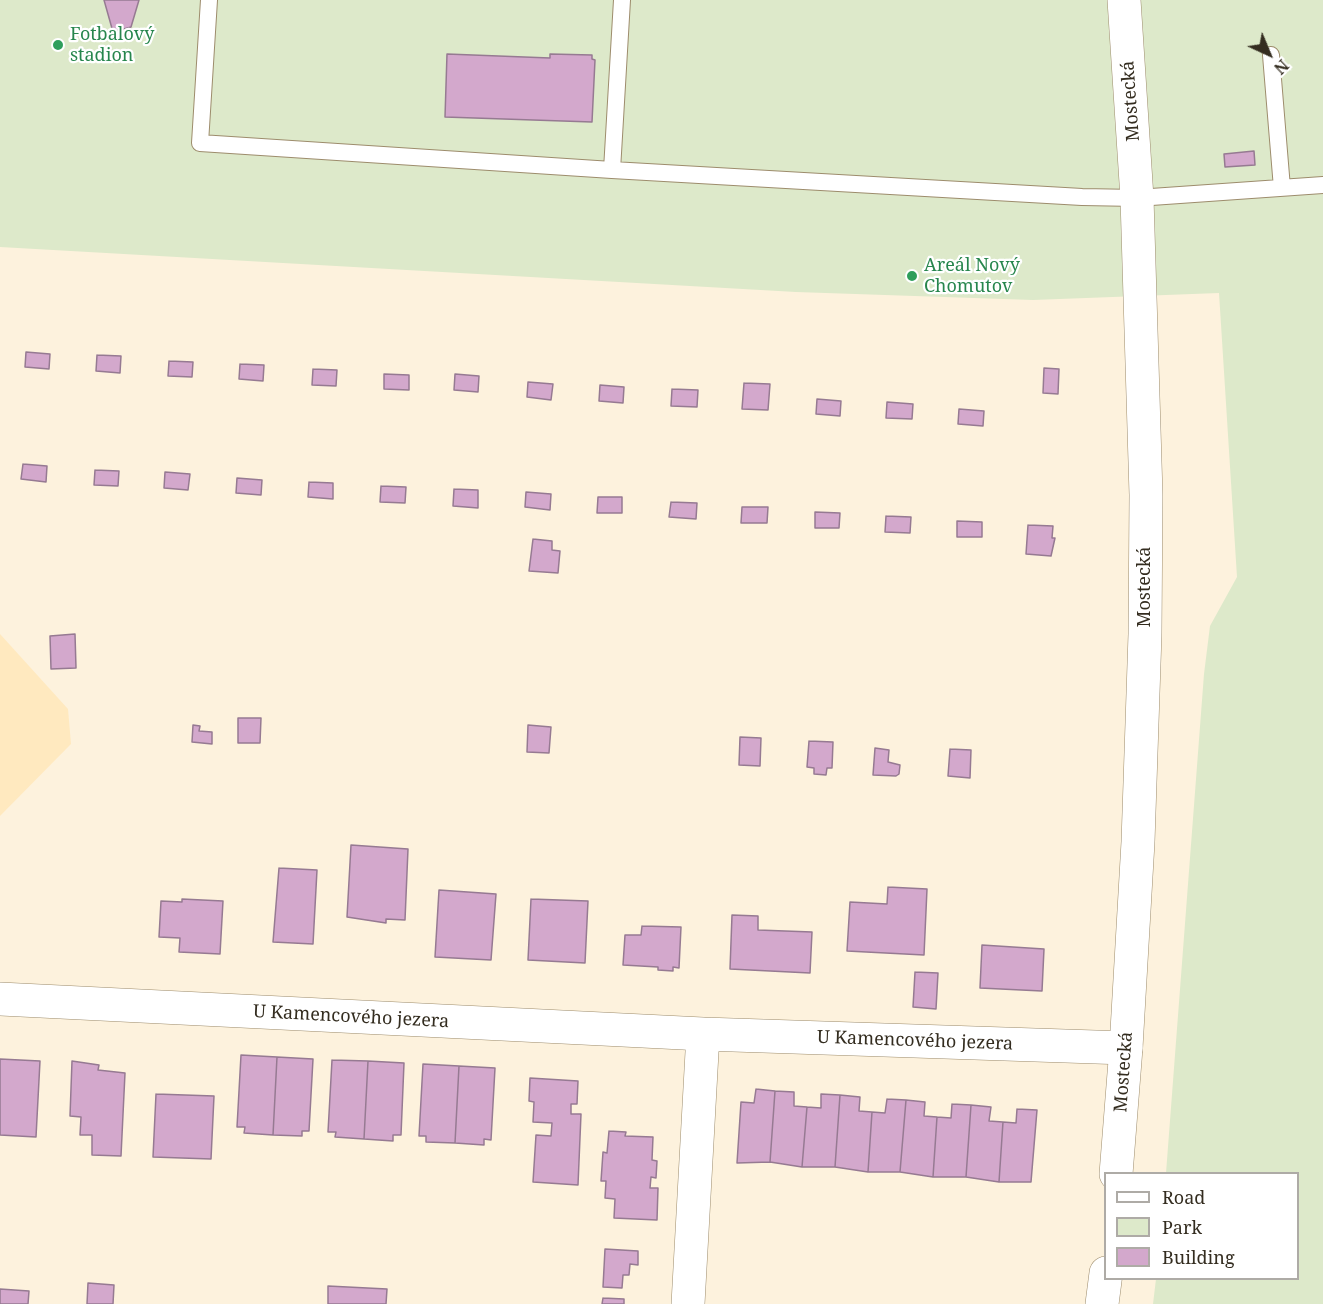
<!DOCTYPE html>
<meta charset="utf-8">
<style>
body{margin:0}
#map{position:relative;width:1323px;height:1304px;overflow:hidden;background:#fdf2dd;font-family:"Noto Serif",serif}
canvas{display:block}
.legend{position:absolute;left:1104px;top:1172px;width:195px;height:108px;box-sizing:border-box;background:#fff;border:2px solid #aeaba6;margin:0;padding:8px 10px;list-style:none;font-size:18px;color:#342d20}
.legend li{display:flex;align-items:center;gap:12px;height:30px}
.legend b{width:30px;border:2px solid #aeaba6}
.north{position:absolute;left:1239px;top:24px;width:60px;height:60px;-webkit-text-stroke:4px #fff;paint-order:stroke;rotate:136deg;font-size:16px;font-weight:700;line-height:24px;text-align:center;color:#342d20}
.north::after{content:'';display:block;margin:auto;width:21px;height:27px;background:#342d20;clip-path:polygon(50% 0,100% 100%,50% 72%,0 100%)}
</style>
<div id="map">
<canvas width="1323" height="1304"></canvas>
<ul class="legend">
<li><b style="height:8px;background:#fff"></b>Road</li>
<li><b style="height:16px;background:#dde9ca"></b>Park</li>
<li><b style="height:16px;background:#d3a8cc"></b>Building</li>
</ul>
<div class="north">N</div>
</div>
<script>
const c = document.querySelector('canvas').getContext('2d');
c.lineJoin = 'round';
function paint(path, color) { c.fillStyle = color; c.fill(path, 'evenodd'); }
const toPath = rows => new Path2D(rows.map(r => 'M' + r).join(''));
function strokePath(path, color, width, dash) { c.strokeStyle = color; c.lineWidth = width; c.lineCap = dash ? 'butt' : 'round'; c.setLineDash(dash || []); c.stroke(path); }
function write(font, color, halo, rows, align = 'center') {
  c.font = font + ' "Noto Serif",serif'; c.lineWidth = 4.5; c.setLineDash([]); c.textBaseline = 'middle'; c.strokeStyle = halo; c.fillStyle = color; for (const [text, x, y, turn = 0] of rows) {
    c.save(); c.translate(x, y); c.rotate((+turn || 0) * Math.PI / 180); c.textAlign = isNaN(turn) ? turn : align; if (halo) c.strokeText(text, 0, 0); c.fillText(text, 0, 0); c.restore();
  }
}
const built = toPath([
 [0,634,68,709,71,744,0,816]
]);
const green = toPath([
 [0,0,1323,0,1323,1304,1153,1304,1156,1279,1298,1278,1298,1174,1166,1173,1204,674,1210,626,1237,577,1219,293,1033,300,796,292,0,247]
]);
const building = toPath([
 [104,0,139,0,131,27,113,32,104,0],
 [447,54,550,58,550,54,592,55,592,59,595,60,592,122,445,117,447,54],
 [1254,151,1255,165,1225,167,1224,154,1254,151],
 [26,352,50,354,49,369,25,367,26,352],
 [97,355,121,356,120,373,96,371,97,355],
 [169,361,193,362,192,377,168,376,169,361],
 [240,364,264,365,263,381,239,379,240,364],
 [1044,368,1059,369,1058,394,1043,393,1044,368],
 [313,369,337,370,336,386,312,385,313,369],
 [384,374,409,375,409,390,384,389,384,374],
 [455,374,479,376,478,392,454,390,455,374],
 [528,382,553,384,551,400,527,397,528,382],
 [744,383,770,384,768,410,742,409,744,383],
 [600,385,624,387,623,403,599,401,600,385],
 [672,389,698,390,697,407,671,406,672,389],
 [817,399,841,401,840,416,816,414,817,399],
 [887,402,913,404,912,419,886,418,887,402],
 [959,409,984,411,983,426,958,424,959,409],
 [23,464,47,466,46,482,21,479,23,464],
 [95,470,119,471,118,486,94,485,95,470],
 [165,472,190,474,188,490,164,488,165,472],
 [237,478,262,480,261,495,236,493,237,478],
 [309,482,333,483,333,499,308,497,309,482],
 [381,486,406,487,405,503,380,502,381,486],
 [454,489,478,490,478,508,453,506,454,489],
 [526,492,551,494,550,510,525,507,526,492],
 [598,497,622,497,622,513,597,513,598,497],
 [671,502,697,503,696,519,669,517,671,502],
 [742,507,768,507,767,523,741,523,742,507],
 [815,512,840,513,839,528,815,528,815,512],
 [886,516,911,517,910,533,885,532,886,516],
 [957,521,982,522,982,537,957,537,957,521],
 [1028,525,1053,526,1052,538,1055,538,1051,556,1026,554,1028,525],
 [533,539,552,541,552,550,560,551,558,573,529,571,533,539],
 [75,634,76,668,51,669,50,636,75,634],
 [238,718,261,718,260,743,238,743,238,718],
 [193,725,200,726,199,731,212,732,212,744,192,742,193,725],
 [528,725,551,727,549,753,527,752,528,725],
 [740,737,761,738,760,766,739,765,740,737],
 [809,741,833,742,832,768,827,768,826,775,814,774,814,768,807,767,809,741],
 [875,748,889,750,888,762,900,765,899,774,896,776,873,775,875,748],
 [950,749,971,750,970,778,948,776,950,749],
 [351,845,408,849,405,920,386,919,386,923,347,917,351,845],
 [279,868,317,870,313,944,273,942,279,868],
 [888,887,927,889,924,955,847,951,850,902,887,904,888,887],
 [439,890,496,894,491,960,435,957,439,890],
 [182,899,223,901,220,954,179,952,180,938,159,937,161,901,182,902,182,899],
 [531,899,588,901,585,963,528,960,531,899],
 [732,915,758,916,758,930,812,932,810,973,730,969,732,915],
 [642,926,681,927,679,968,673,967,673,971,658,970,658,967,623,965,625,935,641,935,642,926],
 [982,945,1044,949,1042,991,980,988,982,945],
 [915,972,938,973,936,1009,913,1007,915,972],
 [241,1055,277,1057,273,1135,244,1133,245,1127,237,1127,241,1055],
 [277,1057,313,1059,309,1131,302,1131,302,1136,273,1135,277,1057],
 [0,1059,40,1061,36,1137,0,1135,0,1059],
 [332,1060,368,1061,364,1139,335,1137,336,1132,328,1132,332,1060],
 [72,1061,99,1065,98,1070,125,1073,121,1156,92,1155,92,1135,80,1135,81,1117,70,1116,72,1061],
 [368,1061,404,1063,401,1135,393,1135,393,1141,364,1139,368,1061],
 [423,1064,459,1066,455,1143,426,1142,426,1136,419,1136,423,1064],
 [459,1066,495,1068,491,1140,484,1139,484,1145,455,1143,459,1066],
 [530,1078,578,1081,577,1104,571,1104,571,1114,581,1114,578,1185,533,1182,536,1135,551,1136,552,1123,533,1122,534,1102,529,1101,530,1078],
 [756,1089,775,1091,770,1162,737,1163,741,1102,754,1103,756,1089],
 [775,1091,794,1092,794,1106,807,1107,802,1167,770,1162,775,1091],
 [156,1094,214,1096,211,1159,153,1157,156,1094],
 [821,1094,840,1095,835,1167,802,1167,807,1107,821,1108,821,1094],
 [840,1095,860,1097,859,1111,872,1112,868,1172,835,1167,840,1095],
 [887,1099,906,1100,900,1172,868,1172,872,1112,885,1113,887,1099],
 [906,1100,925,1102,924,1116,937,1117,933,1177,900,1172,906,1100],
 [952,1104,971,1105,966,1177,933,1177,937,1117,951,1118,952,1104],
 [971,1105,991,1107,989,1121,1003,1122,999,1182,966,1177,971,1105],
 [1017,1109,1037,1110,1031,1182,999,1182,1003,1122,1016,1123,1017,1109],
 [609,1131,626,1132,625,1136,653,1137,652,1160,657,1161,656,1178,651,1177,650,1188,658,1188,657,1220,614,1218,615,1199,605,1198,606,1181,601,1181,603,1152,607,1153,609,1131],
 [605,1249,638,1251,638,1265,630,1264,629,1275,623,1275,622,1288,603,1287,605,1249],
 [88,1283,114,1285,113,1304,87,1304,88,1283],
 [328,1286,387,1289,386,1304,328,1304,328,1286],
 [0,1289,29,1291,28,1304,0,1304,0,1289],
 [603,1298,624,1299,624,1304,602,1304,603,1298]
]);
const service = toPath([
 [209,0,200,143,612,170,622,0],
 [1271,55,1282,188],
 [612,170,1082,197,1137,198,1323,185]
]);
const minor = toPath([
 [0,999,703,1034,1126,1048],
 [688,1304,703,1034]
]);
const tertiary = toPath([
 [1116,1174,1126,1048,1138,842,1145,634,1146,495,1137,198,1124,0],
 [1102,1304,1106,1273]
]);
const markers = [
 [58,45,6,"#2e9e5b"],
 [912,276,6,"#2e9e5b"]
];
const leisureNames = [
 ["Fotbalový",70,35],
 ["stadion",70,56],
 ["Areál Nový",924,266],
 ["Chomutov",924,287]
];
const streetNames = [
 ["Mostecká",1131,101,-94],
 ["Mostecká",1145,587,-90],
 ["U Kamencového jezera",351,1017,3],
 ["U Kamencového jezera",915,1041,2],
 ["Mostecká",1124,1072,-86]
];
paint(built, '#ffe9bf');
paint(green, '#dde9ca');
paint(building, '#d3a8cc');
strokePath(building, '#967a92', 1.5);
strokePath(service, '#9d8c6c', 18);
strokePath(minor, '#9d8c6c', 34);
strokePath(tertiary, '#9d8c6c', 34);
strokePath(service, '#fff', 16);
strokePath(minor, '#fff', 33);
strokePath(tertiary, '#fff', 33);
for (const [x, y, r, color] of markers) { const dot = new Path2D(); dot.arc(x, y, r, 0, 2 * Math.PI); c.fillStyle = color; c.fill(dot); strokePath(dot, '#fff', 2); }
write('18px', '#27864d', '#fff', leisureNames, 'left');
write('18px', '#342d20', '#fff', streetNames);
</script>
